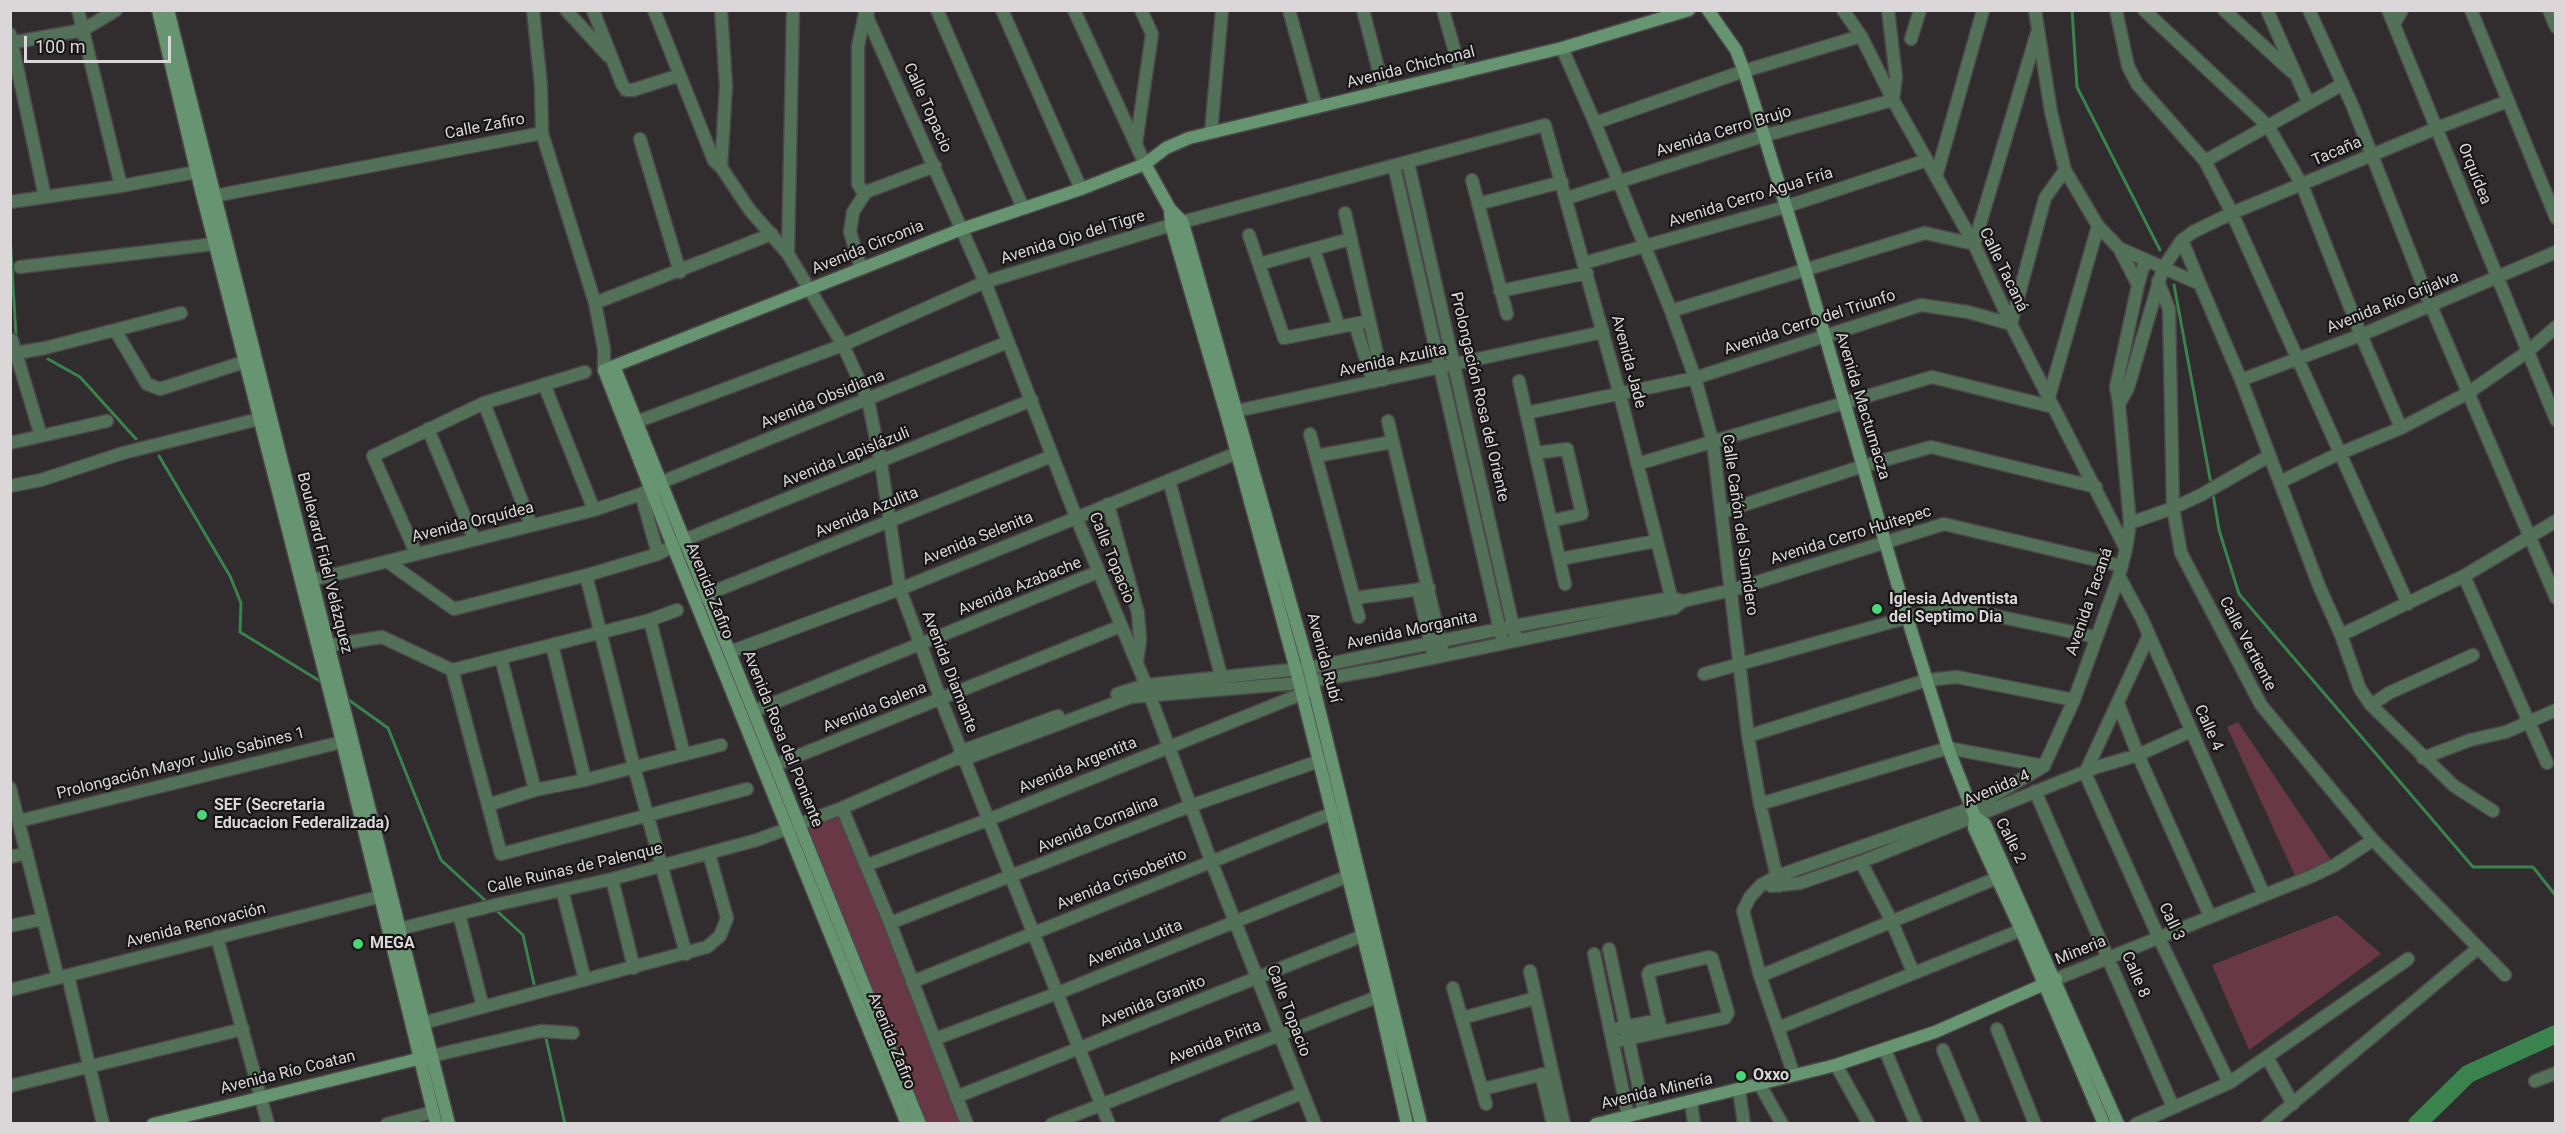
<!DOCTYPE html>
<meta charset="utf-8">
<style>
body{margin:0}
#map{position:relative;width:2566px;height:1134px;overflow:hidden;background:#312c2d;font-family:Roboto,sans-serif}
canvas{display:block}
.frame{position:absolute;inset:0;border:12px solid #dbd7d8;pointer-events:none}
.scale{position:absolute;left:24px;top:36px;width:147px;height:27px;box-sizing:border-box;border:3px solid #dbd7d8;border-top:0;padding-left:8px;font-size:18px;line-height:21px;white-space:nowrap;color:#dbd7d8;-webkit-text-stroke:4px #171515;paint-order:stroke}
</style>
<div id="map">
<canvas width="2566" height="1134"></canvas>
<div class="frame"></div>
<div class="scale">100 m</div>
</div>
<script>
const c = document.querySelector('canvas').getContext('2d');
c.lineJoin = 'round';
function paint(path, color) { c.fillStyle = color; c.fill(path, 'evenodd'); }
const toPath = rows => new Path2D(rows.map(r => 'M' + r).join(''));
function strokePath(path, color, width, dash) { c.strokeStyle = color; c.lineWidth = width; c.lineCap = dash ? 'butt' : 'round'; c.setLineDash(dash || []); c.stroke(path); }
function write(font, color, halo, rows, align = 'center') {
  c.font = font + ' Roboto,sans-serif'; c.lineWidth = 4.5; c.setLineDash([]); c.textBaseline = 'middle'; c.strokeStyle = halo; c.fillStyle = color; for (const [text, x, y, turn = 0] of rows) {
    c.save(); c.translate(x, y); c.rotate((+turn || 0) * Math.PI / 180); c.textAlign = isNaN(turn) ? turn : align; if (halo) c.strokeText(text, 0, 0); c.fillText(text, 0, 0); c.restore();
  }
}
const green = toPath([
 [2238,722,2333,863,2297,880,2227,727],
 [841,812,962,1123,921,1123,805,826],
 [2337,915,2381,954,2249,1050,2212,965]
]);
const stream = toPath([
 [2072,10,2077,87,2160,250],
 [10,235,16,336],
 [2174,285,2211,484],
 [48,359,80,377,136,439],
 [159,456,230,576,241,603,240,632,323,683],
 [2213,494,2219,530,2239,594,2473,867,2533,867,2556,896],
 [346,698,388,728,441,860,488,903],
 [495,909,523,935,534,984],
 [546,1038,565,1124]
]);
const river = toPath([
 [2417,1124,2468,1074,2556,1034]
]);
const street = toPath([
 [78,10,121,186],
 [533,10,541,86,542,133,595,303,604,349,604,370],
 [566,10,608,56],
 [593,10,622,84,626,90,633,90,680,75],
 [654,10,714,161,721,167,749,209,788,254,843,345,868,400,881,463,900,589,941,700,1109,1124],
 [864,10,985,282,1076,517,1146,685,1211,861,1315,1124],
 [937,10,1023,208],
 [1002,10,1081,189],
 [1074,10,1145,164],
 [1289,10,1316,107],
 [1363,10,1384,91],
 [1443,10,1461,73],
 [1843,10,1861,36,1893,100,1974,244,2011,324,2126,549],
 [2035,10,2051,112,2065,170,2098,226,2119,248,2200,284,2241,380,2319,586,2341,635,2360,689,2371,705,2454,786,2493,811],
 [2116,10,2128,66,2137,84,2205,161,2232,213,2408,604],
 [2144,10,2268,126,2302,185,2361,335,2401,428],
 [2224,10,2292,72],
 [2267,10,2308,102],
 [2309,10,2353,107,2431,306,2556,598],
 [2388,10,2556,420],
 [2471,10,2556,218],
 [2549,10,2556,27],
 [2394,24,2402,10],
 [10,34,45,197],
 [1911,39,1920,10],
 [10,43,83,30,116,10],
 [1562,48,1595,123,1671,311,1695,378,1713,443,1748,736,1760,804,1779,886],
 [1595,123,1744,71,1861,36],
 [1211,132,1222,10],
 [640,139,680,272],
 [1136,144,1152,34,1141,10],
 [2205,161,2343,84],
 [1408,162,1515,635],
 [1394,166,1501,635],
 [721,167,726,86,721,10],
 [1936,177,1983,10],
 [1472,180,1507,314],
 [866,192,861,189,858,184,858,46,865,14,868,12],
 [866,192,935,166],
 [214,196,542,133],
 [1567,198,1763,136,1893,100,1896,77,1888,10],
 [10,202,121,186,196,172],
 [1478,204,1562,182],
 [1345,213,1383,380],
 [1249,235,1284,338,1369,321],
 [2182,240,2200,284],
 [2119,248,2138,285],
 [1314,249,1339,327],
 [788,254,793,10],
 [1584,263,1785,207,1927,160],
 [1259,264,1350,239],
 [20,267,214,244],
 [861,268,850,232,853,212,866,192],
 [2158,281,2169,309,2173,508,2181,553,2261,705,2373,840,2505,975],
 [1500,291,1587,273],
 [595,303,772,234],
 [1671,311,1925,233,1974,244,2037,33],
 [1355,324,1373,382],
 [115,330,147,384,160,389,244,362],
 [16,353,45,348,181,313],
 [2241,380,2361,335,2556,252],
 [1519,381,1565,584],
 [544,384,594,510],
 [2049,397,2098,226],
 [484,403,531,525],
 [2119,404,2128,388,2163,268,2182,240,2193,232,2232,213,2437,128,2508,101],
 [1227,413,1603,332],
 [1526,413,1695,378,1921,305,1968,312,2011,324,2045,198,2065,170],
 [1388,421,1442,648],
 [628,425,843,345,985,282,1171,225,1545,125,1620,395,1674,608],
 [428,429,474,539],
 [1310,434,1359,617],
 [41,436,107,421],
 [10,443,41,436,12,340],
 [1535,453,1567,449,1582,514,1551,521],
 [1316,456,1392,442],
 [1637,464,1932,377,2053,407],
 [1169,480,1223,683],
 [2280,482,2338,454,2401,428,2468,393,2527,352,2556,327],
 [10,486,41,480,123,453,259,419],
 [641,494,658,554],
 [1108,504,1138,613,1140,640,1137,662],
 [1722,512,1863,466,1931,447,2096,487],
 [2130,523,2173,508,2201,495,2269,456],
 [416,553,373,456,484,403,585,372],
 [1560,559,1656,541],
 [388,562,454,609,591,574,658,554,684,540,1032,400],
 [586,575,634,767,686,954],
 [2119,576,2142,619,2264,895],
 [2464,576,2547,763],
 [304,582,594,510,641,494,662,482,1008,342],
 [1418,589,1432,650],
 [1355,598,1429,588],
 [695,599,1052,456],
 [650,620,684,754],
 [2341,635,2464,576,2556,521],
 [552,645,585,780],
 [319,647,382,637,452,670],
 [730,652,900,589,1237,453],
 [501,658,535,790],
 [452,670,501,854,747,789],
 [452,670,650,620,677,610],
 [1704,674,1949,606,2096,637],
 [1117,694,1146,685,1309,668,1514,626,1671,598,1683,601,1732,590,1944,524,2122,566],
 [2118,703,2138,755,2210,916],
 [2371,705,2389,693,2473,655],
 [754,711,1098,572],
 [1748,736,1927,680,1957,677,2074,700],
 [958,756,962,751,1058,716],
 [2423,758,2470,740,2506,732,2556,710],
 [775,765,1121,626],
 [2044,766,2074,700,2119,576,2126,549,2130,523,2119,404,2116,387,2138,285,2145,261],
 [2085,773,2159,938,2229,1083],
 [2085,773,2149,635],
 [10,788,58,978],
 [2035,791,2173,1107],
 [1760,804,1948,748,2044,766],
 [488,805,535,790,585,780,721,745],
 [842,808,890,923,967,1124],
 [19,821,350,740],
 [10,857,27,853],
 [1861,862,1891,920,1913,972],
 [867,865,990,819,1314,689],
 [612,879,634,968],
 [1771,886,1800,883,1861,862,2097,767,2138,755,2191,731],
 [562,890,585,980],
 [459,914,483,1007],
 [890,923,1190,806,1319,761],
 [10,926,43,919],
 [399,929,499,904,612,879,757,840,842,808,955,759,965,759,1131,697,1299,683,1380,669,1674,608,1683,601],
 [217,937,268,1124],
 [1609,949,1644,1112],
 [1594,954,1628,1115],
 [1530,971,1564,1124],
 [68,976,103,1124],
 [1760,976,1997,878],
 [2056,979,2312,876,2335,865,2373,840],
 [912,982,1340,810],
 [1453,988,1486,1104],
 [10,990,390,894],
 [1462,1018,1536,998],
 [423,1023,707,947,720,936,727,918,709,854],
 [1619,1028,1659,1020],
 [1778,1028,2021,930],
 [1997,1029,2035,1124],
 [935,1039,1058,993,1346,877],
 [1613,1042,1725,1018,1728,1013,1712,958,1709,957,1650,971,1648,974,1661,1031],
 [1885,1050,1916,1124],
 [1943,1050,1974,1124],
 [431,1056,541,1031,573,1033],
 [2267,1057,2293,1104],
 [1836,1065,1869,1124],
 [1541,1074,1553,1124],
 [1794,1075,1760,976,1743,911,1750,897,1761,885,1777,876,1972,808,2044,766],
 [2535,1081,2556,1073],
 [1760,1085,1782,1124],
 [10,1086,243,1029],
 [1483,1089,1552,1072],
 [1739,1090,1744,1124],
 [956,1097,1362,936],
 [1691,1101,1694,1124],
 [387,1124,433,1112],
 [1052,1124,1387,993],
 [1226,1124,1302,1093],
 [2136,1124,2229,1083,2408,959],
 [2268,1124,2477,949]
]);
const secondary = toPath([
 [158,10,200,186,342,741,436,1124],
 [168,10,449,1124],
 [1708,10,1736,50,1744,71,1805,268,1907,617,1948,748,1975,817,1974,828,2021,930,2104,1124],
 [1145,164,1170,209,1182,221,1189,244,1309,668,1421,1124],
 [1170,209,1171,225,1226,413,1296,670,1378,996,1407,1124],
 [614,366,920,1124],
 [1975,817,1985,824,2118,1124],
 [153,1124,426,1057],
 [907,1124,676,554,604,370,962,229,1081,189,1145,164,1166,148,1189,138,1562,48,1689,10],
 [1596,1124,1836,1065,1935,1032,2056,979]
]);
const markers = [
 [1877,609,6,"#49d778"],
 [202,815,6,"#49d778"],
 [358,944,6,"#49d778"],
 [1741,1076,6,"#49d778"]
];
const streetNames = [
 ["Avenida Chichonal",1411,68,-14],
 ["Calle Topacio",927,108,66],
 ["Calle Zafiro",485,127,-11],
 ["Avenida Cerro Brujo",1724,132,-17],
 ["Tacaña",2337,152,-23],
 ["Orquídea",2474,174,68],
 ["Avenida Cerro Agua Fría",1751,198,-17],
 ["Avenida Ojo del Tigre",1073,238,-17],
 ["Avenida Circonia",868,248,-22],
 ["Calle Tacaná",2003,270,64],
 ["Avenida Río Grijalva",2393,303,-22],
 ["Avenida Cerro del Triunfo",1810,323,-18],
 ["Avenida Azulita",1393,361,-12],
 ["Avenida Jade",1628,362,75],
 ["Prolongación Rosa del Oriente",1479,397,77],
 ["Avenida Obsidiana",823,400,-22],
 ["Avenida Mactumacza",1862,406,73],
 ["Avenida Lapislázuli",846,458,-22],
 ["Avenida Azulita",867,513,-22],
 ["Avenida Orquídea",473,523,-14],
 ["Calle Cañón del Sumidero",1739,525,82],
 ["Avenida Cerro Huitepec",1851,536,-17],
 ["Avenida Selenita",978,539,-22],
 ["Calle Topacio",1111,558,68],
 ["Boulevard Fidel Velázquez",324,563,76],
 ["Avenida Azabache",1020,587,-22],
 ["Avenida Zafiro",709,591,68],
 ["Avenida Tacaná",2090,602,-71],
 ["Avenida Morganita",1412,631,-12],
 ["Calle Vertiente",2247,644,62],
 ["Avenida Rubí",1323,658,75],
 ["Avenida Diamante",949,672,69],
 ["Avenida Galena",875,708,-22],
 ["Calle 4",2208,728,66],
 ["Avenida Rosa del Poniente",782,739,68],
 ["Prolongación Mayor Julio Sabines 1",181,764,-14],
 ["Avenida Argentita",1078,766,-22],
 ["Avenida 4",1997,789,-23],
 ["Avenida Cornalina",1098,825,-22],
 ["Calle 2",2010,841,63],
 ["Calle Ruinas de Palenque",575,869,-13],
 ["Avenida Crisoberito",1122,880,-22],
 ["Call 3",2171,922,65],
 ["Avenida Renovación",196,926,-14],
 ["Avenida Lutita",1135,944,-22],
 ["Mineria",2081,951,-22],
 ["Calle 8",2135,975,67],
 ["Avenida Granito",1153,1002,-22],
 ["Calle Topacio",1288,1011,69],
 ["Avenida Zafiro",891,1041,68],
 ["Avenida Pirita",1215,1043,-21],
 ["Avenida Río Coatan",288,1073,-14],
 ["Avenida Minería",1657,1092,-13]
];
const poiNames = [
 ["Iglesia Adventista",1889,600],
 ["del Septimo Dia",1889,618],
 ["SEF (Secretaria",214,806],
 ["Educacion Federalizada)",214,824],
 ["MEGA",370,944],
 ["Oxxo",1753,1076]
];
paint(green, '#693846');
strokePath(stream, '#3a834f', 3);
strokePath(river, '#3a834f', 18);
strokePath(street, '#4c4748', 15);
strokePath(secondary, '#4c4748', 15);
strokePath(street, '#537059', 12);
strokePath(secondary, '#679571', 12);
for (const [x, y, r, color] of markers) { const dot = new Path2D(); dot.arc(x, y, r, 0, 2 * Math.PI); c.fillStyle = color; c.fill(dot); strokePath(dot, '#171515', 2); }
write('16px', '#dbd7d8', '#171515', streetNames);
write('bold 16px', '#dbd7d8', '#171515', poiNames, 'left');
</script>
